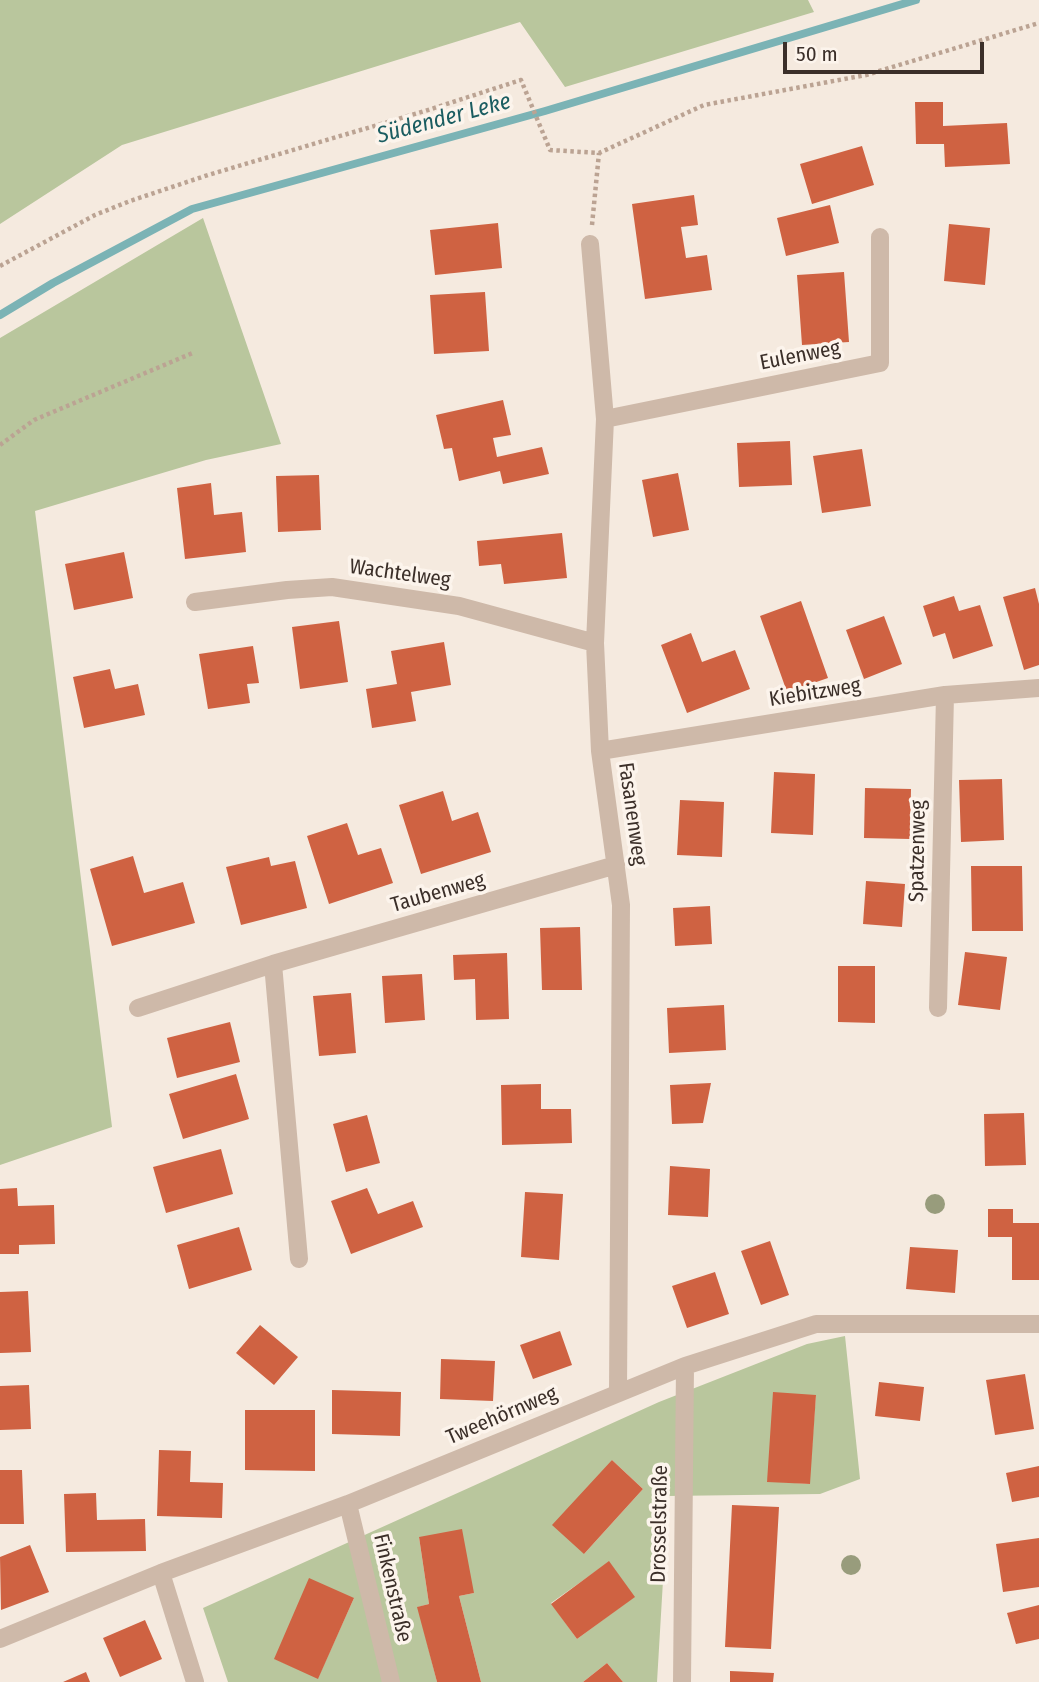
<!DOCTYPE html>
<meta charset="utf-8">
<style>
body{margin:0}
#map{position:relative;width:1039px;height:1682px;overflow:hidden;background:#f5eadf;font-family:"Fira Sans Condensed",sans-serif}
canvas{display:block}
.scale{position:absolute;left:783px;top:42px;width:201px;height:32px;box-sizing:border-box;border:4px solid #3b2f29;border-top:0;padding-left:9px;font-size:21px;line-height:24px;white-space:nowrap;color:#3b2f29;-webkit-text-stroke:5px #fcf4ec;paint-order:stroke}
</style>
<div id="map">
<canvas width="1039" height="1682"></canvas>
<div class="scale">50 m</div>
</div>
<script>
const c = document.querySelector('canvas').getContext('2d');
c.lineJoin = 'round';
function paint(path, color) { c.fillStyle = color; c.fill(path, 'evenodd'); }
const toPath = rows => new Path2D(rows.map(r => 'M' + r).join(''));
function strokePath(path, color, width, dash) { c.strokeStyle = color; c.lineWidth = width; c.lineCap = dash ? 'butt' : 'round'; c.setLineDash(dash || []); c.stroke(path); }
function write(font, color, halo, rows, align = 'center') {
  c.font = font + ' "Fira Sans Condensed",sans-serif'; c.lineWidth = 7; c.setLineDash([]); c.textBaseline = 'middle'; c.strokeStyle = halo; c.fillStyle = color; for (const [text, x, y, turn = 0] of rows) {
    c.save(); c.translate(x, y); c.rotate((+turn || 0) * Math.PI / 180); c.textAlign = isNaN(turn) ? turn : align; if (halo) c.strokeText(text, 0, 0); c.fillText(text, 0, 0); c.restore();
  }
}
const green = toPath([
 [0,0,808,0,814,12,565,87,520,22,122,145,0,224],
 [203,218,281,444,206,460,35,511,112,1127,0,1165,0,338],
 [845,1336,860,1479,820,1494,668,1496,657,1682,623,1682,607,1663,583,1682,481,1682,459,1596,474,1593,419,1537,429,1604,418,1607,437,1682,228,1682,203,1608,659,1402,807,1344],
 [816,1395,809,1484,767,1481],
 [612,1460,643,1489,584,1554],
 [609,1562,634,1597,577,1639,551,1603],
 [354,1598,318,1678,275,1659]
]);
const stream = toPath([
 [0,315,53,283,192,209,545,111,916,0]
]);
const building = toPath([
 [915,102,943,102,943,126,1007,123,1010,164,945,167,944,144,916,144],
 [862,146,874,185,812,204,800,164],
 [694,195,698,225,681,227,686,258,707,255,712,290,645,299,632,204],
 [830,205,839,243,786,256,777,218],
 [498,223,502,268,435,275,430,230],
 [949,224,990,228,985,285,944,281],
 [844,272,849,342,802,345,797,275],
 [485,292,489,351,434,354,430,295],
 [503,400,511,435,493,438,497,457,542,447,549,474,503,484,500,471,459,481,452,448,444,449,436,415],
 [790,441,792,485,739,487,737,443],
 [862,449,871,506,822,513,813,456],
 [678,473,689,530,653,537,642,480],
 [319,475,321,530,278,532,276,476],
 [211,483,214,515,242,512,246,552,185,559,177,488],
 [562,533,567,578,504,584,501,564,479,566,477,541],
 [124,552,133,598,74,610,65,564],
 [1035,588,1039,604,1039,665,1024,670,1003,597],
 [954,596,959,611,980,605,993,646,953,659,945,633,933,637,923,606],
 [801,601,828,678,787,692,760,616],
 [884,616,902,664,864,679,846,630],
 [339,621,348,682,300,689,292,627],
 [691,633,702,662,735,650,750,689,687,713,661,645],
 [444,642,451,685,411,692,416,721,372,728,366,689,397,684,391,651],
 [253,646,259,683,247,684,250,703,208,709,199,654],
 [110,669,115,689,138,684,145,715,84,728,73,677],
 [774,772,815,774,813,835,771,833],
 [1002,779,1004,840,961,842,959,780],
 [865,788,911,789,910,839,864,838],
 [443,791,452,821,478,812,491,852,421,874,399,805],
 [680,800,724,802,722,857,677,855],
 [347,823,358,855,381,848,393,883,329,904,307,836],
 [133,856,144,893,183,882,195,923,112,946,90,869],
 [269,857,271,866,295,861,307,908,241,925,226,867],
 [971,866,1022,866,1023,931,972,931],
 [866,881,905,884,902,927,863,924],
 [710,906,712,944,675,946,673,908],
 [580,927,582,990,542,990,540,928],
 [965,952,1007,957,1000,1010,958,1005],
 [507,953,509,1019,476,1020,475,979,454,980,453,955],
 [838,966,875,966,875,1023,838,1022],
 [422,974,425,1020,385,1023,382,976],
 [351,993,356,1053,319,1056,313,996],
 [724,1005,726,1050,669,1053,667,1008],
 [230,1022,240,1062,177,1078,167,1038],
 [236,1074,249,1119,183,1139,169,1094],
 [711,1083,703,1123,672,1124,670,1085],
 [541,1084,541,1109,571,1109,572,1143,502,1145,501,1085],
 [1024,1113,1026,1165,985,1166,984,1114],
 [367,1115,380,1163,346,1172,333,1124],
 [221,1149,233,1194,166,1213,153,1167],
 [670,1166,710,1169,708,1217,668,1215],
 [17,1188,18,1206,54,1205,55,1244,19,1245,19,1254,0,1254,0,1189],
 [367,1188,378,1214,413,1201,423,1227,351,1254,331,1201],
 [525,1192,563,1194,559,1260,521,1257],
 [988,1209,1013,1209,1013,1223,1039,1223,1039,1280,1012,1280,1012,1237,988,1237],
 [239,1227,252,1270,189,1289,177,1245],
 [770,1241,789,1295,761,1305,741,1251],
 [910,1247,958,1250,955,1293,906,1289],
 [715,1272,729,1314,687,1328,672,1286],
 [28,1291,31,1352,0,1353,0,1292],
 [260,1325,298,1357,274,1385,236,1353],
 [560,1331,572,1365,533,1379,520,1345],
 [441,1359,495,1361,493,1401,440,1399],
 [1025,1374,1034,1429,995,1435,986,1380],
 [879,1382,924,1387,920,1421,875,1416],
 [29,1385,31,1429,0,1430,0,1386],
 [332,1390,401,1392,400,1436,332,1434],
 [773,1392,816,1395,810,1484,767,1482],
 [245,1410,315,1410,315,1471,245,1470],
 [159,1450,191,1451,190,1482,223,1483,222,1518,157,1516],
 [612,1460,643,1489,584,1554,552,1525],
 [1039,1466,1039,1497,1012,1502,1006,1473],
 [0,1470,22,1470,24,1524,0,1524],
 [96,1493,97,1520,145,1519,146,1551,66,1552,64,1494],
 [732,1505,779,1507,771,1649,725,1647],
 [462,1529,474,1593,459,1596,481,1682,437,1682,417,1607,429,1604,419,1537],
 [1039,1538,1039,1587,1003,1592,996,1544],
 [30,1545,49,1592,1,1610,0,1557],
 [609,1561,635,1597,577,1639,551,1604],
 [309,1578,354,1598,318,1679,274,1659],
 [1039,1605,1039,1639,1016,1644,1007,1613],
 [145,1620,162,1659,120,1677,103,1638],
 [607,1663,623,1682,583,1682],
 [730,1671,774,1673,773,1682,730,1682],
 [86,1672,90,1682,63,1682]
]);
const path = toPath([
 [592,225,599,153],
 [0,266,95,215,130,201,208,175,425,111,521,80,550,150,599,153,704,105,866,75,1039,23],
 [0,445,34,420,195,352]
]);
const minor = toPath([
 [590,244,605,419,595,643,600,751,621,905,618,1392],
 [605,419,880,363,880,237],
 [195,602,287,590,332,587,459,606,595,643],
 [600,751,945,695,1039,688],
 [273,964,299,1259],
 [138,1008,273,964,616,865],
 [938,1008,945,695],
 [348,1504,391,1682],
 [161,1573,195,1682],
 [0,1639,161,1573,348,1504,685,1366,816,1324,1039,1324],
 [682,1682,685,1366]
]);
const trees = [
 [935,1204],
 [851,1565]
];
const streetNames = [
 ["Eulenweg",800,356,-11],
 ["Wachtelweg",400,574,8],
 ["Kiebitzweg",815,693,-9],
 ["Fasanenweg",632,814,82],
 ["Spatzenweg",918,851,-89],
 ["Taubenweg",438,893,-16],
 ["Tweehörnweg",502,1416,-23],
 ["Drosselstraße",660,1524,-89],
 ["Finkenstraße",392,1588,77]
];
const waterNames = [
 ["Südender Leke",444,119,-15]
];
paint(green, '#b9c69d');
strokePath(stream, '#7bb3b5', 8);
paint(building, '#cf6242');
strokePath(path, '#bba393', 4.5, [3.5, 3.5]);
strokePath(minor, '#ceb9a9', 18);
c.fillStyle = '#989c7c';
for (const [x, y] of trees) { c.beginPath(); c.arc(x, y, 10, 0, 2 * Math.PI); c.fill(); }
write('21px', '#3b2f29', '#fcf4ec', streetNames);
write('italic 23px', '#1b5d61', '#fcf4ec', waterNames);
</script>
